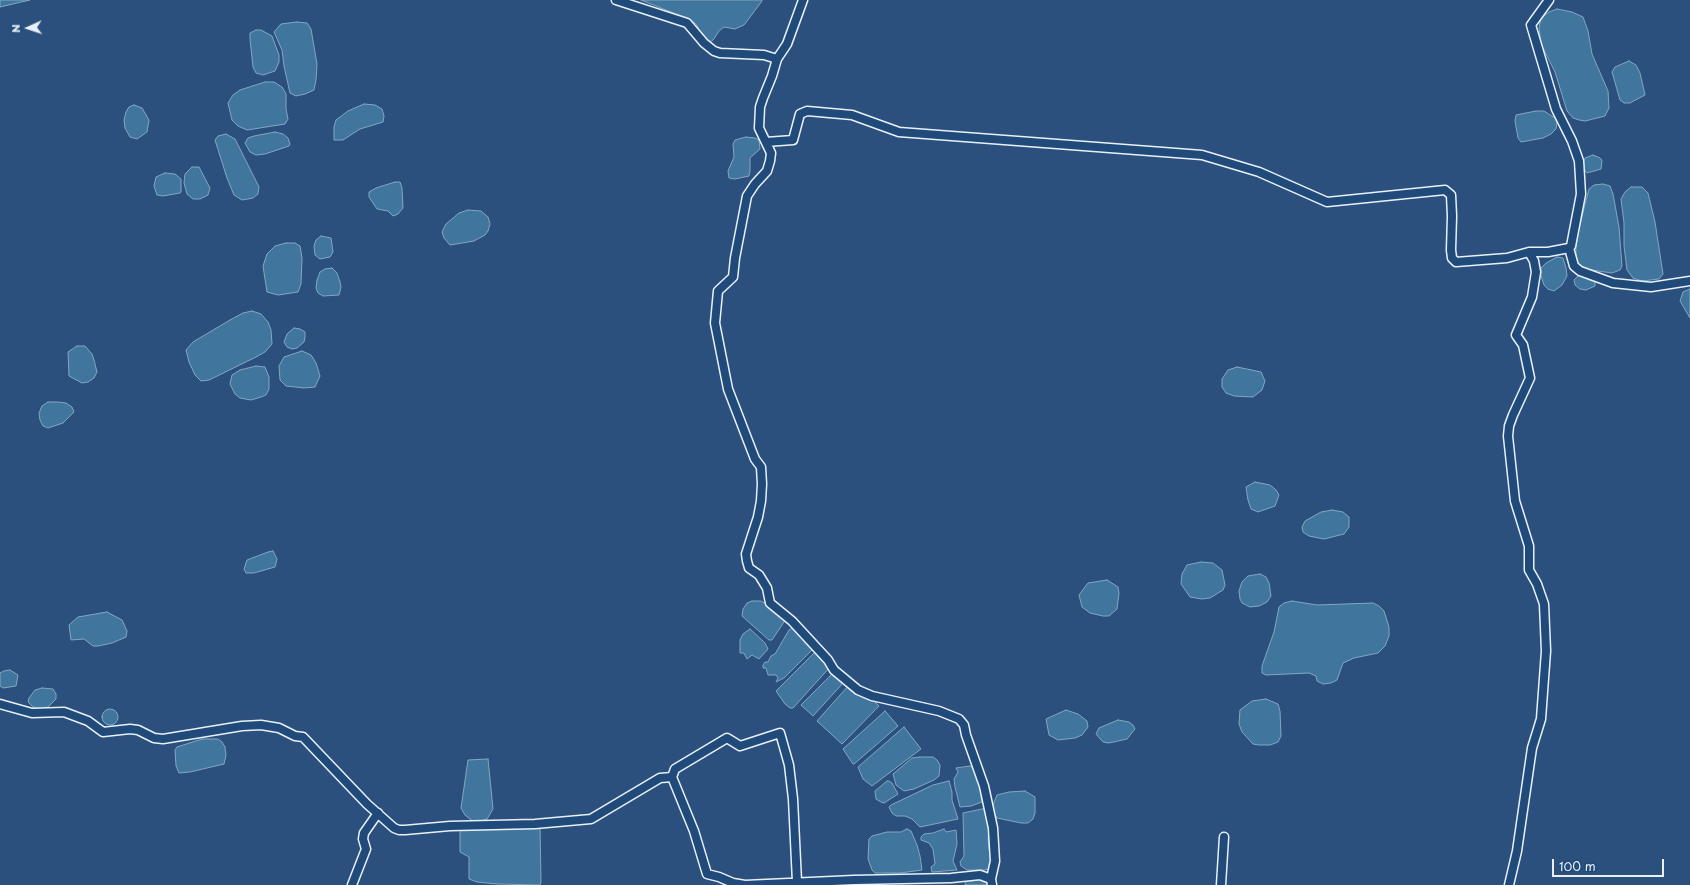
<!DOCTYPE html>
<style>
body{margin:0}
#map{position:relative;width:1690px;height:885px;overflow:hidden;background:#2c507e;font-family:"Playpen Sans",sans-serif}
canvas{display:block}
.north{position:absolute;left:8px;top:8px;width:40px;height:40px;-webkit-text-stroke:3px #1f4a7a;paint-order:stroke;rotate:267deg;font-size:11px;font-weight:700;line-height:16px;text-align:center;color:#e8f1f8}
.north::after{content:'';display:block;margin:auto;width:14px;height:18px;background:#e8f1f8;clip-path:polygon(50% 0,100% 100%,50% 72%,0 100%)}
.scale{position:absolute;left:1552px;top:859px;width:112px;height:18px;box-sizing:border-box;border:2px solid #e8f1f8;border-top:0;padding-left:5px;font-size:12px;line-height:14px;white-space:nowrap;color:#e8f1f8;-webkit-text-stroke:3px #1f4a7a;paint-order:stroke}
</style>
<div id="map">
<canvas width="1690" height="885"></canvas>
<div class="north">N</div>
<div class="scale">100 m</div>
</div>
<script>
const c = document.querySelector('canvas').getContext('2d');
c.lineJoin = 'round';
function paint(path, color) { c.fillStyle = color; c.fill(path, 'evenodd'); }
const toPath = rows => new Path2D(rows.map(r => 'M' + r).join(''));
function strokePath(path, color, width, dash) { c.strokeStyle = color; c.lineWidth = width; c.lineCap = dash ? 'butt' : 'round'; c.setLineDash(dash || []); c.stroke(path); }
const water = toPath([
 [0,0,30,0,0,7,0,0],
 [641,0,762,0,762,1,744,25,735,29,724,27,719,31,713,40,710,42,704,38,696,24,691,20,641,0],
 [1557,9,1572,12,1583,17,1588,31,1592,54,1608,91,1609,108,1605,116,1585,121,1579,120,1573,118,1567,111,1555,72,1541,44,1539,28,1541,18,1549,12,1557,9],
 [297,22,307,23,311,29,317,64,316,80,314,90,305,94,296,96,290,93,284,66,282,50,274,32,281,24,297,22],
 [256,30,261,30,272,36,279,55,279,62,275,71,263,75,256,73,253,67,250,39,250,33,256,30],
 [1629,61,1636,65,1640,73,1645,95,1630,103,1624,103,1620,100,1612,72,1615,67,1629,61],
 [265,82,274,82,282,87,286,94,286,109,288,119,285,124,247,130,238,126,232,120,228,103,233,95,240,90,265,82],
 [364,104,375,105,382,109,384,116,383,122,360,129,343,140,334,140,334,127,336,120,348,111,364,104],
 [134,105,142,108,149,120,147,132,137,139,130,137,125,128,124,120,126,112,129,107,134,105],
 [1536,111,1544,111,1555,118,1557,122,1556,129,1551,134,1543,138,1521,142,1518,138,1515,121,1516,115,1536,111],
 [275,132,283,134,288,138,290,144,289,146,265,154,256,155,250,152,245,143,248,138,254,136,275,132],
 [226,134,235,139,259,187,258,194,253,198,242,200,234,195,227,178,215,140,218,136,226,134],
 [746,137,755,138,759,140,760,149,750,158,750,171,749,176,735,179,729,178,728,171,734,157,733,144,735,140,746,137],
 [1593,155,1600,158,1602,160,1601,169,1587,173,1585,171,1583,162,1585,158,1593,155],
 [192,167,199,167,210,188,208,195,200,199,193,199,187,194,184,183,185,174,192,167],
 [165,173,175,174,181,179,181,192,180,193,163,196,157,195,154,186,156,177,165,173],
 [395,182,400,182,402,188,403,208,398,214,393,216,388,211,377,209,369,197,369,192,376,188,395,182],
 [1603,184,1610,186,1613,194,1619,227,1622,266,1620,270,1612,273,1585,269,1580,268,1576,263,1576,247,1578,232,1589,189,1594,185,1603,184],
 [1631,187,1642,187,1648,193,1655,222,1663,274,1659,279,1642,281,1633,278,1627,270,1624,246,1624,223,1621,199,1625,192,1631,187],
 [468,210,481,211,488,217,490,224,488,231,485,235,474,241,450,245,444,238,442,232,446,224,459,213,468,210],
 [321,236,331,238,333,252,330,257,320,259,315,255,314,246,316,240,321,236],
 [286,243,295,243,300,246,302,258,301,284,298,292,278,295,267,292,263,266,267,254,275,246,286,243],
 [1557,257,1563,258,1566,268,1567,276,1562,285,1554,291,1548,289,1544,285,1541,276,1541,268,1546,263,1557,257],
 [332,268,337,273,340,282,341,287,339,295,323,296,318,293,316,288,317,280,320,272,325,269,332,268],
 [1579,275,1585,275,1595,280,1595,286,1586,290,1580,289,1575,285,1574,280,1579,275],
 [1690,289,1690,318,1680,301,1683,292,1690,289],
 [252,311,261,314,268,322,271,330,272,344,265,352,256,357,209,380,201,381,195,375,189,362,186,350,193,342,230,320,243,313,252,311],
 [294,328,300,329,305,332,305,337,304,342,297,348,292,349,287,347,284,342,287,334,294,328],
 [77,346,85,346,92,354,94,360,97,372,94,378,88,382,82,383,69,376,68,352,77,346],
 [302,351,311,355,316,363,320,376,315,387,304,388,286,386,280,380,279,366,284,357,302,351],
 [256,366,265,367,269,377,269,389,266,395,261,397,251,400,240,398,235,394,230,384,232,375,240,370,256,366],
 [1237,367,1261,372,1265,381,1262,390,1253,397,1234,396,1226,393,1222,387,1222,379,1228,370,1237,367],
 [48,402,58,402,66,403,72,407,74,412,63,423,48,428,43,426,40,420,39,413,42,406,48,402],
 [1255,482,1270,485,1276,490,1279,495,1275,506,1258,512,1251,509,1248,500,1246,487,1255,482],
 [1332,510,1343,512,1349,517,1349,527,1344,534,1324,539,1309,536,1303,532,1302,527,1305,521,1321,512,1332,510],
 [273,551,277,559,275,567,254,573,246,573,244,569,247,560,268,552,273,551],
 [1201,562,1213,563,1222,570,1225,585,1223,590,1210,598,1202,599,1190,597,1181,584,1182,574,1187,565,1201,562],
 [1260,574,1266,577,1269,583,1271,596,1267,602,1259,606,1250,607,1242,603,1240,599,1239,591,1242,582,1248,576,1260,574],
 [1107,580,1118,587,1119,593,1117,609,1109,616,1103,616,1090,613,1082,607,1079,595,1088,583,1107,580],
 [752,601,761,601,776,610,786,619,772,640,769,640,742,616,743,609,747,603,752,601],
 [1292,601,1317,605,1373,603,1379,606,1384,611,1389,627,1389,636,1385,646,1378,653,1354,658,1343,663,1337,680,1331,683,1323,684,1317,681,1316,676,1309,673,1266,675,1262,673,1262,666,1274,632,1279,607,1284,603,1292,601],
 [107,612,122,620,127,631,126,637,112,643,98,646,93,646,84,639,71,640,69,625,78,617,107,612],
 [794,627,813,649,784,678,776,682,778,678,776,675,768,675,766,668,763,668,763,665,765,662,768,662,771,656,775,654,789,630,794,627],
 [750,629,765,643,768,649,759,659,752,655,747,659,744,653,740,653,740,640,743,634,750,629],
 [816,651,830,667,793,708,790,708,785,704,776,691,816,651],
 [10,670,18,675,16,686,3,688,0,686,0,673,4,671,10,670],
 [834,672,844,682,813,716,801,705,834,672],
 [849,685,871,698,879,706,842,744,817,721,849,685],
 [42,688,53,689,56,694,56,699,48,707,40,709,33,707,28,702,29,698,35,690,42,688],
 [1266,699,1278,704,1280,711,1281,736,1278,742,1270,745,1259,745,1253,744,1242,732,1239,724,1240,710,1252,701,1266,699],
 '102 717a8 8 0 1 1 16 0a8 8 0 1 1-16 0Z',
 [1066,710,1078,714,1087,721,1088,727,1082,735,1075,738,1058,740,1049,735,1046,719,1066,710],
 [885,711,898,726,854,764,853,764,843,749,885,711],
 [1118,720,1129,722,1133,725,1135,729,1127,739,1109,743,1103,742,1096,734,1099,728,1118,720],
 [904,727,921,749,872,786,863,779,858,767,904,727],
 [202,739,218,739,222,742,225,747,226,755,224,764,190,772,179,773,176,766,175,750,177,747,202,739],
 [920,757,933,757,937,760,940,765,939,776,934,780,914,789,904,791,896,785,893,774,912,758,920,757],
 [488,759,493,809,487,819,475,823,465,815,461,808,468,760,488,759],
 [970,766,974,769,983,795,981,797,982,802,971,806,960,807,955,787,954,779,958,772,956,768,970,766],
 [887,781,889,781,892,783,898,794,884,803,881,802,876,799,875,791,887,781],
 [949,781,952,792,952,800,958,819,920,827,912,819,905,816,896,816,892,813,889,807,891,805,933,785,949,781],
 [1025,791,1035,797,1035,813,1033,819,1028,823,1021,823,997,818,994,813,993,805,997,795,1009,792,1025,791],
 [987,808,990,829,988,838,989,849,993,865,989,869,984,870,967,870,961,866,960,862,964,856,963,813,987,808],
 [540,826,541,882,540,885,497,884,477,882,469,879,469,857,460,852,460,832,462,828,540,826],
 [907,829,911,831,917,845,920,856,922,870,900,873,875,873,872,870,868,859,869,839,872,836,887,832,901,832,907,829],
 [944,829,946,832,956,830,957,844,953,861,957,870,932,872,931,867,935,864,933,849,929,843,921,840,921,837,924,834,933,833,944,829],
 [966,878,986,878,990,885,965,885,966,878]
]);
const minor = toPath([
 [616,0,687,23,704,43,714,51,720,53,764,55,777,59],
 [803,0,787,44,777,59,772,76,763,98,760,107,759,128,771,153,770,161,767,171,755,184,747,196,735,258,733,277,718,291,715,323,728,389,755,459,761,467,762,484,761,501,758,517,746,554,747,561,749,568,759,575,767,588,770,603,792,621,828,660,834,670,858,690,872,696,939,711,959,719,964,725,966,735,984,786,993,828,995,861,991,879],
 [766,142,793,140,800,114,807,111,852,115,899,132,1202,155,1259,172,1327,202,1445,190,1451,195,1452,216,1451,250,1452,258,1456,262,1507,258,1529,252,1534,261,1536,272,1532,297,1516,335,1523,345,1530,378,1513,415,1509,426,1508,436,1515,501,1529,546,1529,570,1537,584,1544,604,1546,651,1541,719,1532,748,1517,851,1509,885],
 [1569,248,1574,266,1580,271,1613,283,1651,287,1690,281],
 [1529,252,1548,252,1569,248,1571,246,1581,194,1579,161,1572,141,1556,109,1531,25,1549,0],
 [0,704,32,713,64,712,88,721,103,732,130,729,138,730,154,738,163,739,242,726,261,725,279,728,295,736,303,737,367,804,394,828,399,830,405,830,450,826,535,824,591,819,660,778,672,777,694,831,707,874,719,877,733,883,745,885,854,880,951,878,980,875,991,879,992,885],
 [672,777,675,769,727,738,740,746,780,733,789,765,793,799,797,882],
 [352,885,366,849,363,839,364,833,378,813],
 [1221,885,1224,837]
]);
paint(water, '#40769d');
strokePath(water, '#83a7c1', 1);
strokePath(minor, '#e8f1f8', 11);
strokePath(minor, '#1f4a7a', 8);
</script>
